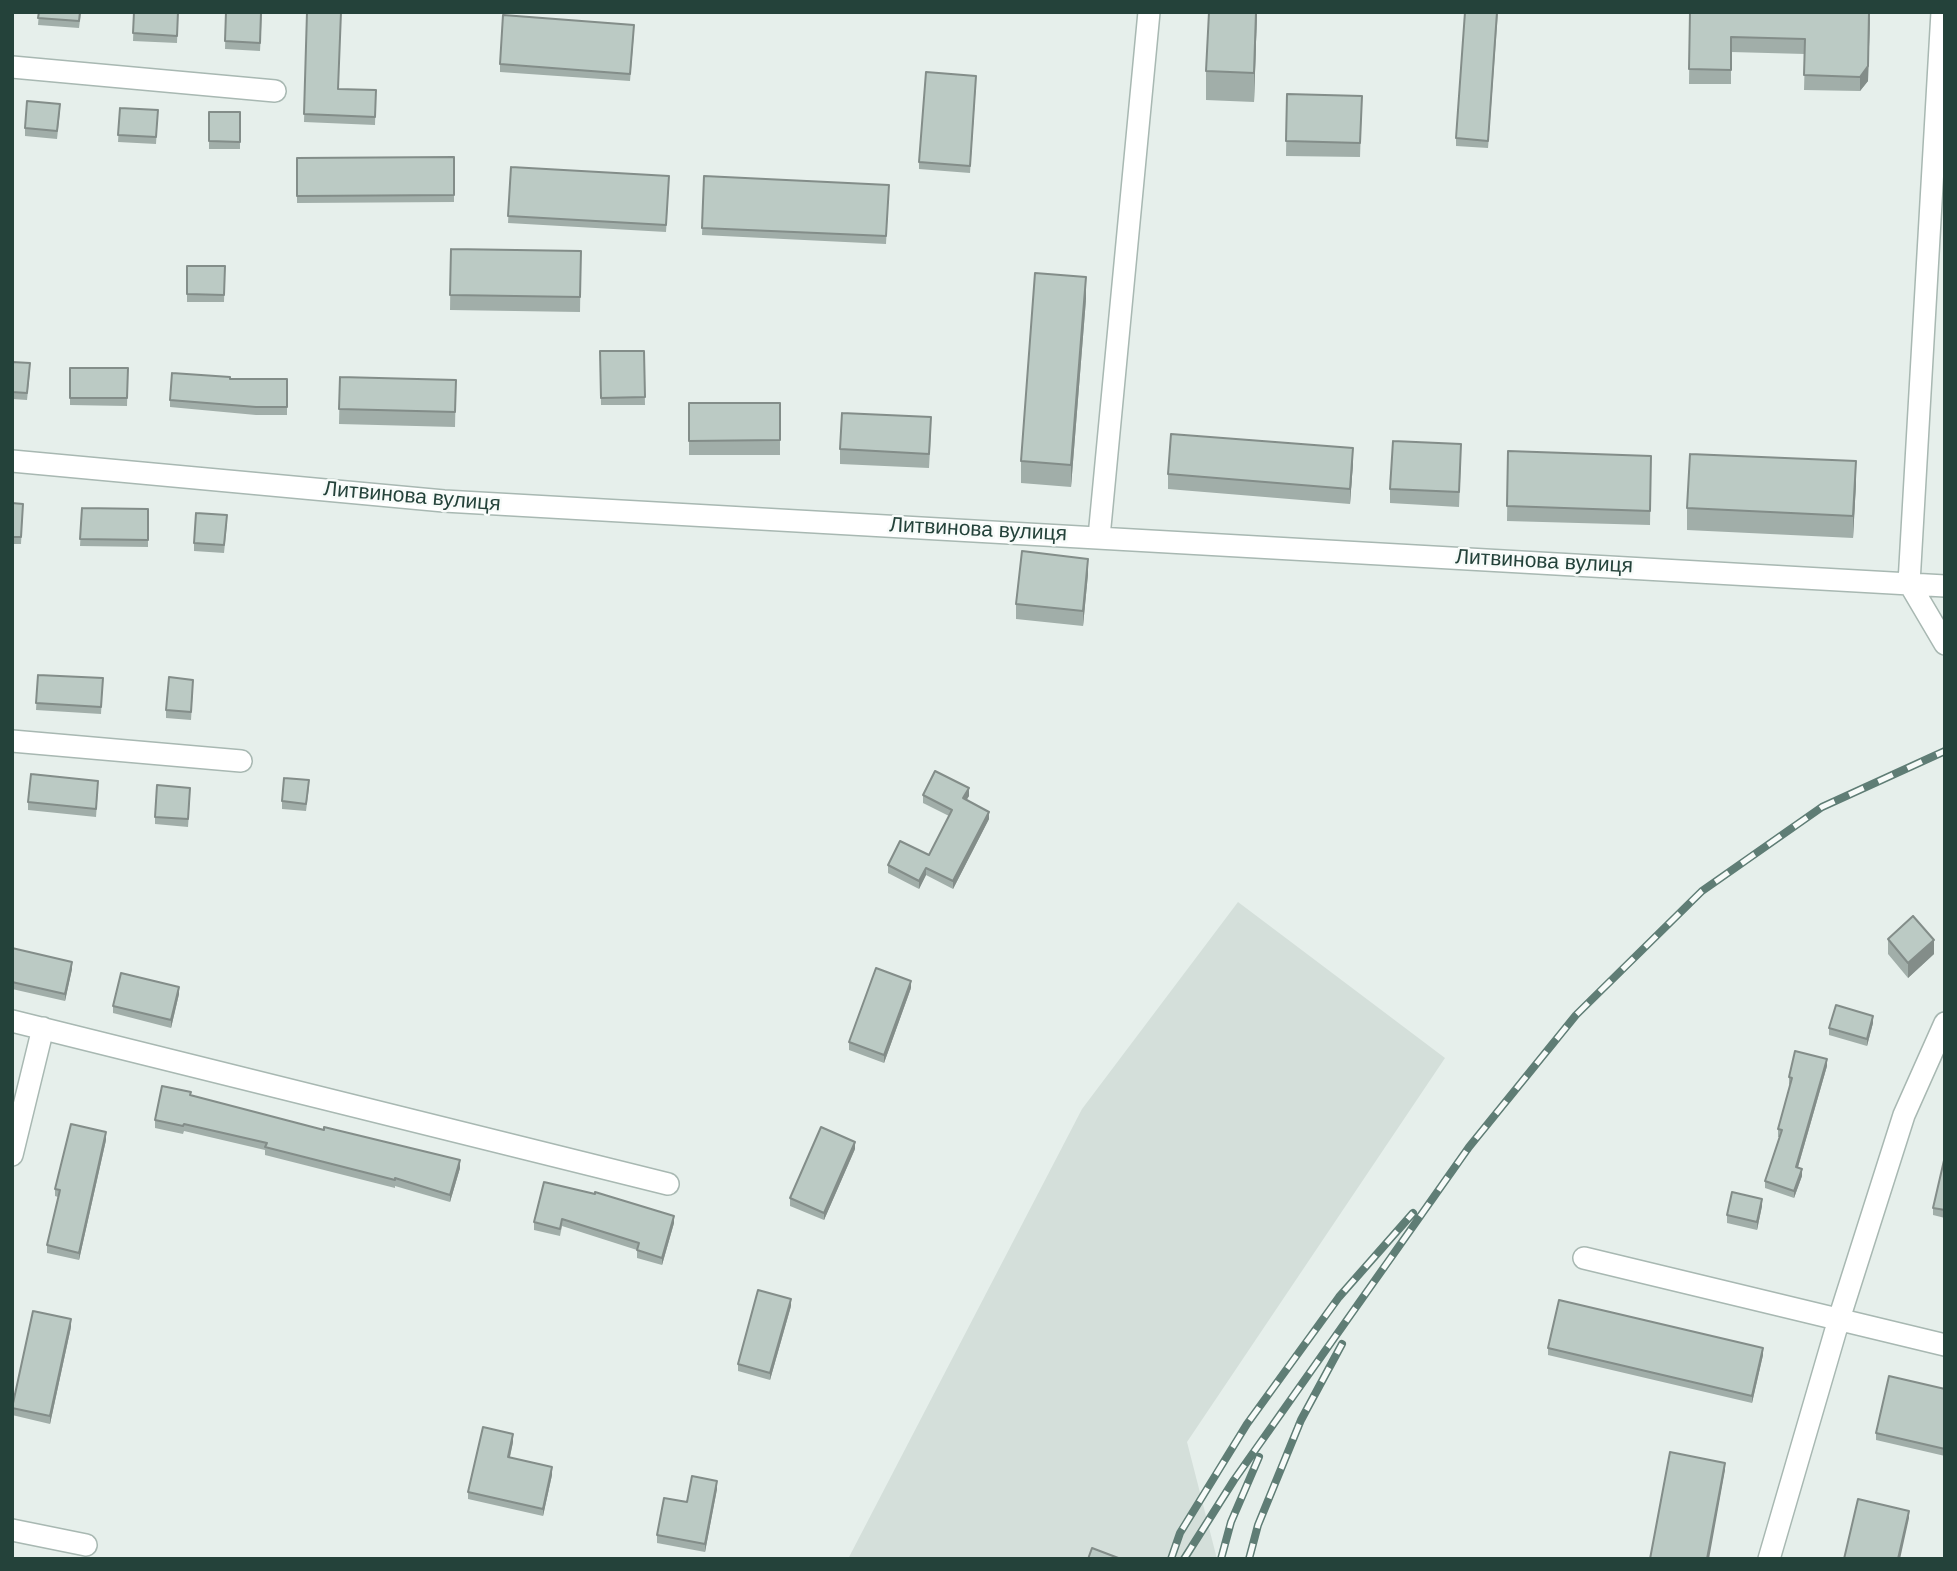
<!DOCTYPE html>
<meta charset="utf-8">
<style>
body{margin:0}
#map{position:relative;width:1957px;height:1571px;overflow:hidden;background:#e6efeb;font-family:Arial,sans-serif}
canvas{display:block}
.frame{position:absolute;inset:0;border:14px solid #24423a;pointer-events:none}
</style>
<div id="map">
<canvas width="1957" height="1571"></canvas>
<div class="frame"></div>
</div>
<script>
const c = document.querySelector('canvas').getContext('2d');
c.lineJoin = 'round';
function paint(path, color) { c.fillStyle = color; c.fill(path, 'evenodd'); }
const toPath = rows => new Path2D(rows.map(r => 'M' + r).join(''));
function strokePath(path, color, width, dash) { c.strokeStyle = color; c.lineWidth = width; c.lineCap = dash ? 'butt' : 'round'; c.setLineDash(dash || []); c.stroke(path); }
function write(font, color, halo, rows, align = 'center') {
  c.font = font + ' Arial,sans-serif'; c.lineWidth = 5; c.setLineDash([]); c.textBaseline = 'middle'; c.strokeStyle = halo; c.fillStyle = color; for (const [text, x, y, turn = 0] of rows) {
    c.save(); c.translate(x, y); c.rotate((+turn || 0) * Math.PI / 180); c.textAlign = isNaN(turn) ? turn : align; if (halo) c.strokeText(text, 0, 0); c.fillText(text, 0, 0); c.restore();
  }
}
const built = toPath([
 [1238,902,1445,1058,1187,1442,1217,1559,848,1559,1082,1109]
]);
const street = toPath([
 [1942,12,1909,583,1945,644],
 [12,67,275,91],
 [12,461,444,501,1945,586],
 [1099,537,1149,12],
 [12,741,241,761],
 [12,1021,668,1184],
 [12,1155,43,1028],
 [1584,1258,1945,1345],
 [12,1530,86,1545],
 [1769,1559,1839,1319,1904,1115,1945,1023]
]);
const rail = toPath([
 [1171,1559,1180,1533,1247,1424,1339,1297,1413,1213],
 [1184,1559,1234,1480,1469,1147,1576,1015,1702,891,1822,807,1945,751],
 [1221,1559,1231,1522,1259,1457],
 [1249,1559,1258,1525,1301,1420,1342,1344]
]);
const wall = toPath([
 [39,12,81,12,79,28,38,25],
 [134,12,178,12,177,43,133,41],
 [226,12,262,12,260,51,225,49],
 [307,12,338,89,376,90,375,125,304,122],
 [1257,12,1254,102,1206,100,1206,71],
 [1498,12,1488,148,1456,146,1456,138],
 [1690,12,1870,12,1868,81,1860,91,1804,90,1805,54,1731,52,1731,84,1689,84],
 [634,33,630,81,500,72,500,64],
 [976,83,970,173,919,169,919,162],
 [1287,94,1362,96,1360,157,1286,156],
 [120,108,158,110,156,144,118,142],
 [60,111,57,139,25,136,25,128],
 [209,112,240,112,240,149,209,149],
 [454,157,454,202,297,203,297,158],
 [511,167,669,183,666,232,508,223],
 [704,176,889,185,886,244,702,235],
 [451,249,581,251,580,312,450,310],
 [187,266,225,266,224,302,187,302],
 [1086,299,1071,487,1021,483,1021,461],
 [600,351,644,351,645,405,601,405],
 [12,362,30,371,27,400,12,399],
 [70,368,128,368,127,406,70,405],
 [340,377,456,380,455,427,339,424],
 [230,379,287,379,287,415,256,415,170,407,170,400],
 [689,403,780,403,780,455,689,455],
 [931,432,929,468,840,464,840,449],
 [1508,451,1651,456,1650,525,1507,521],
 [1461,459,1459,507,1390,503,1390,489],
 [1353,463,1350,504,1168,489,1168,474],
 [1856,483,1853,538,1687,530,1687,508],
 [12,503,23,504,21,544,12,544],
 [82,508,148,509,148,547,80,546],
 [227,523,224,553,194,551,194,543],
 [1088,574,1083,626,1016,619,1016,604],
 [38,675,103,678,101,714,36,710],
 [193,687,191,720,166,718,166,710],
 [309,787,306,811,282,809,282,801],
 [98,788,96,817,28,810,28,802],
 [190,795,188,827,155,824,155,817],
 [923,795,969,796,966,800,989,819,953,889,926,875,919,889,888,873,888,865,929,855,949,816,923,803],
 [1888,939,1934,954,1908,978,1888,954],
 [12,948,72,969,65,1001,12,989],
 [911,988,884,1063,849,1050,849,1042],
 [179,994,171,1028,113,1013,113,1006],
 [1873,1023,1867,1046,1829,1035,1829,1028],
 [1827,1066,1798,1167,1802,1176,1794,1198,1765,1188,1765,1181,1780,1137,1778,1137,1778,1129,1790,1085,1789,1084,1789,1077],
 [191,1095,460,1168,450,1202,395,1186,395,1188,265,1155,265,1150,184,1131,183,1134,155,1128,155,1120],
 [106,1140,79,1260,47,1253,47,1245,58,1197,55,1196,55,1189],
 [855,1149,824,1220,790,1206,790,1198],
 [1945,1156,1945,1218,1933,1215,1933,1208],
 [544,1182,674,1223,662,1265,637,1258,637,1250,562,1226,560,1236,534,1230,534,1222],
 [1762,1206,1757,1230,1727,1223,1727,1215],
 [791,1306,770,1380,738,1371,738,1364],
 [71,1327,50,1424,12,1415,12,1406],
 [1548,1348,1763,1355,1752,1403,1548,1355],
 [1945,1389,1945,1456,1876,1440,1876,1433],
 [513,1442,510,1457,552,1475,543,1516,468,1499,468,1492],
 [717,1489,705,1552,657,1543,657,1535,687,1502]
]);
const shadedWall = toPath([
 [1256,12,1257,12,1254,102,1254,73],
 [1870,13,1868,81,1860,91,1860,77],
 [1086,277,1086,299,1071,487,1071,465],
 [1353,448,1353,463,1350,504,1350,489],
 [1856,461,1856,483,1853,538,1853,516],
 [1088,559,1088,574,1083,626,1083,611],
 [969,788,969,796,963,806,963,798],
 [989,812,989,819,953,889,953,881],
 [926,868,926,875,919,889,919,881],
 [1934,940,1934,954,1908,978,1908,963],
 [72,962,72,969,65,1001,65,994],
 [911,981,911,988,884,1063,884,1055],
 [179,987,179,994,171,1028,171,1020],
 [1873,1016,1873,1023,1867,1046,1867,1039],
 [1827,1059,1827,1066,1796,1174,1796,1167],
 [106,1132,106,1140,79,1260,79,1253],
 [855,1142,855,1149,824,1220,824,1213],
 [460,1160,460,1168,450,1202,450,1195],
 [1802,1169,1802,1176,1794,1198,1794,1191],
 [1762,1199,1762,1206,1757,1230,1757,1222],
 [674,1216,674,1223,662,1265,662,1258],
 [791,1299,791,1306,770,1380,770,1373],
 [71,1319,71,1327,50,1424,50,1416],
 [1763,1348,1763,1355,1752,1403,1752,1396],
 [513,1434,513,1442,508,1465,508,1457],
 [1725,1463,1725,1470,1709,1559,1707,1559],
 [552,1467,552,1475,543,1516,543,1509],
 [717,1481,717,1489,705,1552,705,1544],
 [1909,1511,1909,1518,1900,1559,1898,1559]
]);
const building = toPath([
 [39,12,80,12,79,21,38,18,39,12],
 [134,12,178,12,177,36,133,33,134,12],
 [226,12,261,12,260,43,225,41,226,12],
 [307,12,341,12,338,89,376,90,375,117,304,114,307,12],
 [1209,12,1256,12,1254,73,1206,71,1209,12],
 [1465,12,1497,12,1488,141,1456,138,1465,12],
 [1690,12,1869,12,1868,66,1860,77,1804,75,1805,39,1731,37,1731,70,1689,69,1690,12],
 [503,15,634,25,630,74,500,64,503,15],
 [926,72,976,76,970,166,919,162,926,72],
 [1287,94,1362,96,1360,143,1286,141,1287,94],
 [27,101,60,104,57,131,25,128,27,101],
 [120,108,158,110,156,137,118,135,120,108],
 [209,112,240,112,240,142,209,141,209,112],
 [454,157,454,195,297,196,297,158,454,157],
 [511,167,669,176,666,225,508,216,511,167],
 [704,176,889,185,886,236,702,228,704,176],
 [451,249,581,251,580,297,450,295,451,249],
 [187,266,225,266,224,295,187,294,187,266],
 [1035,273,1086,277,1071,465,1021,461,1035,273],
 [600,351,644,351,645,397,601,398,600,351],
 [12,362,30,363,27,393,12,392,12,362],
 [70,368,128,368,127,398,70,398,70,368],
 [172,373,230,377,230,379,287,379,287,407,256,407,170,400,172,373],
 [340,377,456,380,455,412,339,409,340,377],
 [689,403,780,403,780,440,689,441,689,403],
 [842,413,931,417,929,454,840,449,842,413],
 [1171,434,1353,448,1350,489,1168,474,1171,434],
 [1393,441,1461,444,1459,492,1390,489,1393,441],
 [1508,451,1651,456,1650,511,1507,506,1508,451],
 [1690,454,1856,461,1853,516,1687,508,1690,454],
 [12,503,23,504,21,537,12,537,12,503],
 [82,508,148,509,148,540,80,539,82,508],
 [196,513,227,515,224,545,194,543,196,513],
 [1022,551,1088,559,1083,611,1016,604,1022,551],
 [38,675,103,678,101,707,36,703,38,675],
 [169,677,193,680,191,712,166,710,169,677],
 [935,771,969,788,963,798,989,812,953,881,926,868,919,881,888,865,900,841,929,855,952,810,923,795,935,771],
 [31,774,98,781,96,809,28,802,31,774],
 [284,778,309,780,306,804,282,801,284,778],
 [157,785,190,788,188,819,155,817,157,785],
 [1913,916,1934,940,1908,963,1888,939,1913,916],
 [12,948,72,962,65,994,12,982,12,948],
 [876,968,911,981,884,1055,849,1042,876,968],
 [121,973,179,987,171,1020,113,1006,121,973],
 [1836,1005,1873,1016,1867,1039,1829,1028,1836,1005],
 [1795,1051,1827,1059,1796,1167,1802,1169,1794,1191,1765,1181,1782,1130,1778,1129,1792,1078,1789,1077,1795,1051],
 [162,1086,191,1092,190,1095,324,1130,324,1127,460,1160,450,1195,395,1178,395,1180,265,1147,267,1143,184,1124,183,1126,155,1120,162,1086],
 [71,1124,106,1132,79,1253,47,1245,60,1190,55,1189,71,1124],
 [821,1127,855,1142,824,1213,790,1198,821,1127],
 [1945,1156,1945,1210,1933,1208,1945,1156],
 [544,1182,595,1194,595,1192,674,1216,662,1258,637,1250,639,1243,562,1219,560,1229,534,1222,544,1182],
 [1732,1192,1762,1199,1757,1222,1727,1215,1732,1192],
 [758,1290,791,1299,770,1373,738,1364,758,1290],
 [1559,1300,1763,1348,1752,1396,1548,1348,1559,1300],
 [33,1311,71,1319,50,1416,12,1408,33,1311],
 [1889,1376,1945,1389,1945,1449,1876,1433,1889,1376],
 [483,1427,513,1434,508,1457,552,1467,543,1509,468,1492,483,1427],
 [1670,1452,1725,1463,1707,1559,1650,1559,1670,1452],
 [692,1476,717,1481,705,1544,657,1535,664,1498,687,1502,692,1476],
 [1858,1499,1909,1511,1898,1559,1844,1559,1858,1499],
 [1092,1548,1121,1559,1088,1559,1092,1548]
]);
const streetNames = [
 ["Литвинова вулиця",412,497,5],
 ["Литвинова вулиця",978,530,3],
 ["Литвинова вулиця",1544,562,3]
];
paint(built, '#d4dfda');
strokePath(street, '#a8b8b2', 24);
strokePath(street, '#fff', 21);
strokePath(rail, '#5f7d75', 8);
strokePath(rail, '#f7fbf9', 5, [16]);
paint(wall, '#a1aea9');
paint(shadedWall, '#838d89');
paint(building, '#bbcac4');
strokePath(building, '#838d89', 2);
write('21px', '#24423a', '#f7fbf9', streetNames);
</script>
